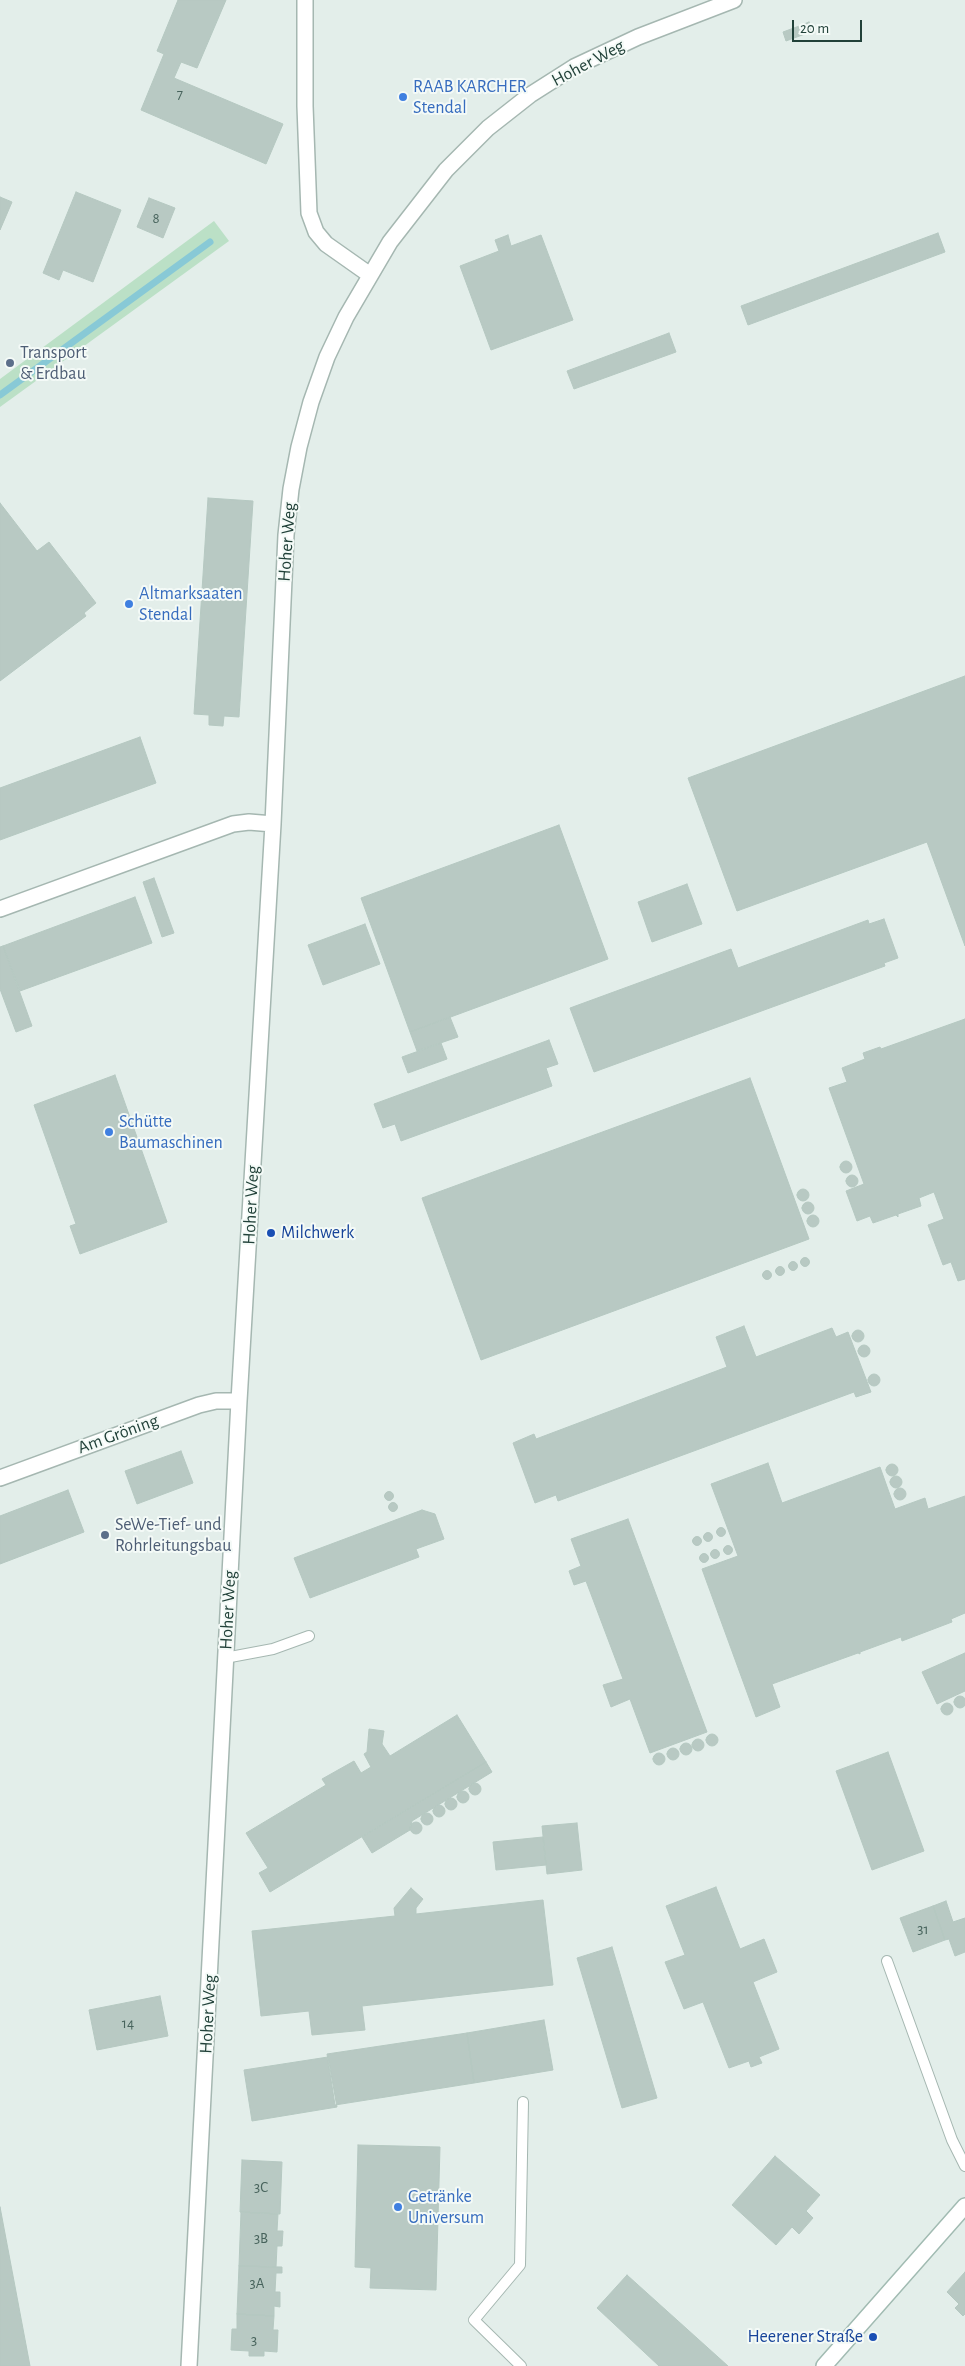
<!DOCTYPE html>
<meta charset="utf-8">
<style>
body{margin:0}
#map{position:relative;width:965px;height:2366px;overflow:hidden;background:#e3eeea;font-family:"Alegreya Sans",sans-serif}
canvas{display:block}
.scale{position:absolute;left:792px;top:20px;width:70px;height:22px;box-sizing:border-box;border:2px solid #214139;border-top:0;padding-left:6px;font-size:15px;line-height:18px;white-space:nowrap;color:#214139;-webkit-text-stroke:4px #f4faf7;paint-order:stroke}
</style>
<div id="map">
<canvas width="965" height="2366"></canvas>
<div class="scale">20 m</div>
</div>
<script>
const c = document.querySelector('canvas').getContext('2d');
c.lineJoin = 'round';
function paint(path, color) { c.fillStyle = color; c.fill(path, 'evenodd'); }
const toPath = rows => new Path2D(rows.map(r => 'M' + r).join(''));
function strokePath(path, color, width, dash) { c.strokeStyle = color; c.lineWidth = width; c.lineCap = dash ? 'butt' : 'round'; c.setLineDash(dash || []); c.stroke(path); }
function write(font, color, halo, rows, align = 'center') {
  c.font = font + ' "Alegreya Sans",sans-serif'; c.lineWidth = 4; c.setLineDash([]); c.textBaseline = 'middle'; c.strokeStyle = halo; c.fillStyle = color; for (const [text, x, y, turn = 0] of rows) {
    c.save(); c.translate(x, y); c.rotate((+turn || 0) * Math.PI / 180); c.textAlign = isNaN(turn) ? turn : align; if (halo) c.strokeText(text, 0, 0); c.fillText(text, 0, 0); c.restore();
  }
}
const green = toPath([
 [214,221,229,241,0,407,0,379]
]);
const stream = toPath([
 [0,395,210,242]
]);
const building = toPath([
 [178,0,226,0,197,68,181,62,174,78,283,124,266,164,141,110,164,54,157,51,178,0],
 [809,22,813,31,808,33,804,24,809,22],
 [802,25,805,34,786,41,783,32,802,25],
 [76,192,121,210,93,282,63,270,59,280,43,273,76,192],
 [0,197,12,202,0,230,0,197],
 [149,198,175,208,163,238,137,227,149,198],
 [938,233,945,252,748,325,741,306,938,233],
 [508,235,511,246,541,235,573,320,491,350,460,266,499,251,495,240,508,235],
 [669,333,676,352,574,389,567,371,669,333],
 [208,498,253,501,239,717,224,716,223,726,209,725,209,715,194,714,208,498],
 [0,503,37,551,49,542,96,603,84,613,86,616,0,681,0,503],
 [965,676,965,946,927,842,737,911,688,778,965,676],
 [140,737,156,783,0,840,0,788,140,737],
 [559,825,608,959,410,1032,361,898,559,825],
 [154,878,174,933,162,937,143,882,154,878],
 [687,884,702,924,652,942,638,902,687,884],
 [135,897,152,943,20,991,3,946,135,897],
 [884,919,898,958,884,963,885,966,594,1072,570,1008,731,949,738,968,868,920,869,924,884,919],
 [365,924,380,964,323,985,308,945,365,924],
 [3,946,32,1026,16,1032,0,989,0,947,3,946],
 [450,1017,458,1037,417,1051,410,1032,450,1017],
 [965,1019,965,1279,958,1281,951,1262,943,1265,928,1225,944,1219,934,1192,919,1198,921,1206,898,1214,898,1217,896,1215,873,1223,870,1216,857,1221,846,1191,864,1184,829,1088,847,1082,842,1068,865,1059,863,1053,880,1047,881,1049,965,1019],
 [549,1040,558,1064,546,1068,552,1086,401,1141,395,1124,383,1128,374,1104,549,1040],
 [441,1043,447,1059,408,1073,402,1057,441,1043],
 [115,1075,167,1222,80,1254,70,1226,76,1224,34,1105,115,1075],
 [750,1078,809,1239,481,1360,422,1198,750,1078],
 '840 1167a6 6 0 1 1 12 0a6 6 0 1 1-12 0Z',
 '846 1181a6 6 0 1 1 12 0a6 6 0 1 1-12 0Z',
 '797 1195a6 6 0 1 1 12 0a6 6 0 1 1-12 0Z',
 '802 1208a6 6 0 1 1 12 0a6 6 0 1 1-12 0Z',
 '807 1221a6 6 0 1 1 12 0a6 6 0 1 1-12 0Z',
 '800.5 1262a4.5 4.5 0 1 1 9 0a4.5 4.5 0 1 1-9 0Z',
 '788.5 1266a4.5 4.5 0 1 1 9 0a4.5 4.5 0 1 1-9 0Z',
 '775.5 1271a4.5 4.5 0 1 1 9 0a4.5 4.5 0 1 1-9 0Z',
 '762.5 1275a4.5 4.5 0 1 1 9 0a4.5 4.5 0 1 1-9 0Z',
 [744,1326,756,1357,832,1328,836,1337,848,1332,871,1392,856,1397,854,1392,558,1501,556,1495,535,1503,513,1443,534,1434,536,1439,727,1367,716,1337,744,1326],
 '852 1336a6 6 0 1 1 12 0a6 6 0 1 1-12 0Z',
 '858 1351a6 6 0 1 1 12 0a6 6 0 1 1-12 0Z',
 '868 1380a6 6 0 1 1 12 0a6 6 0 1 1-12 0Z',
 [181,1451,193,1483,137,1504,125,1471,181,1451],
 [768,1463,782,1503,880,1467,895,1509,925,1498,928,1509,965,1496,965,1613,951,1619,952,1622,902,1641,901,1637,860,1652,860,1654,858,1653,772,1684,780,1707,756,1717,702,1569,738,1556,711,1484,768,1463],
 '886 1470a6 6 0 1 1 12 0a6 6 0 1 1-12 0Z',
 '890 1482a6 6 0 1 1 12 0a6 6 0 1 1-12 0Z',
 '894 1494a6 6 0 1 1 12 0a6 6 0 1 1-12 0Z',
 [68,1490,84,1532,0,1564,0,1516,68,1490],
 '384.5 1496a4.5 4.5 0 1 1 9 0a4.5 4.5 0 1 1-9 0Z',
 '388.5 1507a4.5 4.5 0 1 1 9 0a4.5 4.5 0 1 1-9 0Z',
 [422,1510,435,1514,444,1539,416,1549,419,1557,310,1598,294,1558,422,1510],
 [628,1519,707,1732,650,1753,630,1699,611,1707,603,1685,623,1679,586,1581,574,1585,569,1571,581,1566,571,1539,628,1519],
 '716.5 1532a4.5 4.5 0 1 1 9 0a4.5 4.5 0 1 1-9 0Z',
 '703.5 1537a4.5 4.5 0 1 1 9 0a4.5 4.5 0 1 1-9 0Z',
 '692.5 1541a4.5 4.5 0 1 1 9 0a4.5 4.5 0 1 1-9 0Z',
 '723.5 1550a4.5 4.5 0 1 1 9 0a4.5 4.5 0 1 1-9 0Z',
 '710.5 1554a4.5 4.5 0 1 1 9 0a4.5 4.5 0 1 1-9 0Z',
 '699.5 1558a4.5 4.5 0 1 1 9 0a4.5 4.5 0 1 1-9 0Z',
 [965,1653,965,1691,937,1704,922,1672,965,1653],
 '954 1702a6 6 0 1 1 12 0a6 6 0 1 1-12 0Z',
 '941 1709a6 6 0 1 1 12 0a6 6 0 1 1-12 0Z',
 [457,1715,486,1762,270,1892,259,1873,268,1868,246,1833,326,1785,322,1779,354,1761,361,1773,371,1767,364,1754,367,1752,369,1729,384,1731,382,1744,390,1756,457,1715],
 '706 1740a6 6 0 1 1 12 0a6 6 0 1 1-12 0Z',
 '692 1745a6 6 0 1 1 12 0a6 6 0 1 1-12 0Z',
 '680 1749a6 6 0 1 1 12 0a6 6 0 1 1-12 0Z',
 '667 1754a6 6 0 1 1 12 0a6 6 0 1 1-12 0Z',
 [888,1752,924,1851,872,1870,836,1771,888,1752],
 '653 1759a6 6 0 1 1 12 0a6 6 0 1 1-12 0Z',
 [486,1762,492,1772,412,1821,410,1830,372,1853,362,1837,486,1762],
 '469 1789a6 6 0 1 1 12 0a6 6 0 1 1-12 0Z',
 '457 1797a6 6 0 1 1 12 0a6 6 0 1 1-12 0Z',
 '445 1804a6 6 0 1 1 12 0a6 6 0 1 1-12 0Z',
 '433 1811a6 6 0 1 1 12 0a6 6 0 1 1-12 0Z',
 '421 1819a6 6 0 1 1 12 0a6 6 0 1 1-12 0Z',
 '410 1828a6 6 0 1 1 12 0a6 6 0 1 1-12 0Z',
 [577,1823,582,1870,547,1874,542,1826,577,1823],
 [543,1837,546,1865,496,1870,493,1842,543,1837],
 [716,1887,740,1949,764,1939,777,1972,753,1982,779,2049,759,2057,762,2063,751,2067,749,2061,729,2068,703,2002,684,2009,665,1962,685,1955,666,1906,716,1887],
 [411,1888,423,1899,416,1908,416,1914,543,1900,553,1985,362,2006,365,2030,312,2035,309,2011,261,2016,252,1931,395,1916,394,1908,411,1888],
 [946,1901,953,1922,965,1918,965,1952,955,1956,949,1939,945,1940,933,1906,946,1901],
 [933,1906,945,1940,913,1952,900,1918,933,1906],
 [612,1947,657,2098,622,2108,577,1958,612,1947],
 [160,1996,168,2036,97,2050,89,2010,160,1996],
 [544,2020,553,2070,474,2083,467,2033,544,2020],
 [467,2033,474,2083,335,2105,327,2054,467,2033],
 [328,2057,337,2107,252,2121,244,2070,328,2057],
 [358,2145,440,2147,436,2290,370,2288,371,2268,355,2267,358,2145],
 [775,2156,820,2195,806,2211,813,2218,799,2234,792,2227,776,2245,732,2205,775,2156],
 [242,2160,282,2162,280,2214,240,2212,242,2160],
 [0,2207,30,2366,0,2366,0,2207],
 [241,2212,278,2214,277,2231,283,2231,282,2246,277,2246,276,2267,239,2266,241,2212],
 [239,2266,282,2267,282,2273,276,2273,275,2292,280,2292,280,2307,274,2306,274,2316,237,2314,239,2266],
 [965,2272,965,2314,963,2316,955,2308,959,2304,947,2292,965,2272],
 [627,2275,728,2366,659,2366,597,2308,627,2275],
 [237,2314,274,2316,273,2330,278,2330,277,2352,264,2351,264,2356,249,2356,249,2351,231,2350,232,2329,237,2329,237,2314]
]);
const service = toPath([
 [225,1658,273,1649,309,1636],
 [887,1961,952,2140,965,2166],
 [521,2366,474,2320,520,2265,523,2102]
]);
const minor = toPath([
 [305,0,305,106,309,213,316,232,326,244,370,275],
 [0,909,233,824,249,822,273,824],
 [0,1478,199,1405,216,1401,239,1401],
 [189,2366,239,1401,273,824,286,535,291,489,299,447,311,402,327,357,346,317,390,242,446,170,488,128,530,95,574,67,638,37,734,0]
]);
const secondary = toPath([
 [824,2366,965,2206]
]);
const markers = [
 [403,97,5,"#3f7fe0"],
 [10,363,5,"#5c6f8a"],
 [129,604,5,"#3f7fe0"],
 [109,1132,5,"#3f7fe0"],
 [271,1233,5,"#1a4fb4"],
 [105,1535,5,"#5c6f8a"],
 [398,2207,5,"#3f7fe0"],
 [873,2337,5,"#1a4fb4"]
];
const numberNames = [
 ["7",180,94],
 ["8",156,218],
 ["31",923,1929],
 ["14",128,2023],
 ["3C",261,2187],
 ["3B",261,2238],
 ["3A",257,2283],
 ["3",254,2340]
];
const streetNames = [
 ["Hoher Weg",588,63,-28],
 ["Hoher Weg",287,542,-86],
 ["Hoher Weg",251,1205,-87],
 ["Am Gröning",118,1434,-20],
 ["Hoher Weg",228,1610,-87],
 ["Hoher Weg",208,2014,-87]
];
const shopNames = [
 ["RAAB KARCHER",413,87],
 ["Stendal",413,108],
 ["Altmarksaaten",139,594],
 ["Stendal",139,615],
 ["Schütte",119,1122],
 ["Baumaschinen",119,1143],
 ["Getränke",408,2197],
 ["Universum",408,2218]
];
const serviceNames = [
 ["Transport",20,353],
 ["& Erdbau",20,374],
 ["SeWe-Tief- und",115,1525],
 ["Rohrleitungsbau",115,1546]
];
const transitNames = [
 ["Milchwerk",281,1233],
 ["Heerener Straße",863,2337,"right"]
];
paint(green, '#bbe0c6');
strokePath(stream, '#88c9d6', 7);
paint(building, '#b8c9c3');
strokePath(building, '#b5c8c1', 1);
strokePath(service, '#a5b7b1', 12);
strokePath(minor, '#a5b7b1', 18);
strokePath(secondary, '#a1bbb2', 18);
strokePath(service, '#fff', 10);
strokePath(minor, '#fff', 15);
strokePath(secondary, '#fff', 15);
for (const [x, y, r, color] of markers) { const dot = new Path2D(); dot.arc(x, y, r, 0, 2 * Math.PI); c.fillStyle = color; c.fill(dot); strokePath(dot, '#f4faf7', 2); }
write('15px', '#47635c', null, numberNames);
write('18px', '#214139', '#f4faf7', streetNames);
write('18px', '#366cbe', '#f4faf7', shopNames, 'left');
write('18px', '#4e5e75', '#f4faf7', serviceNames, 'left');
write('18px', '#164399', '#f4faf7', transitNames, 'left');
</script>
